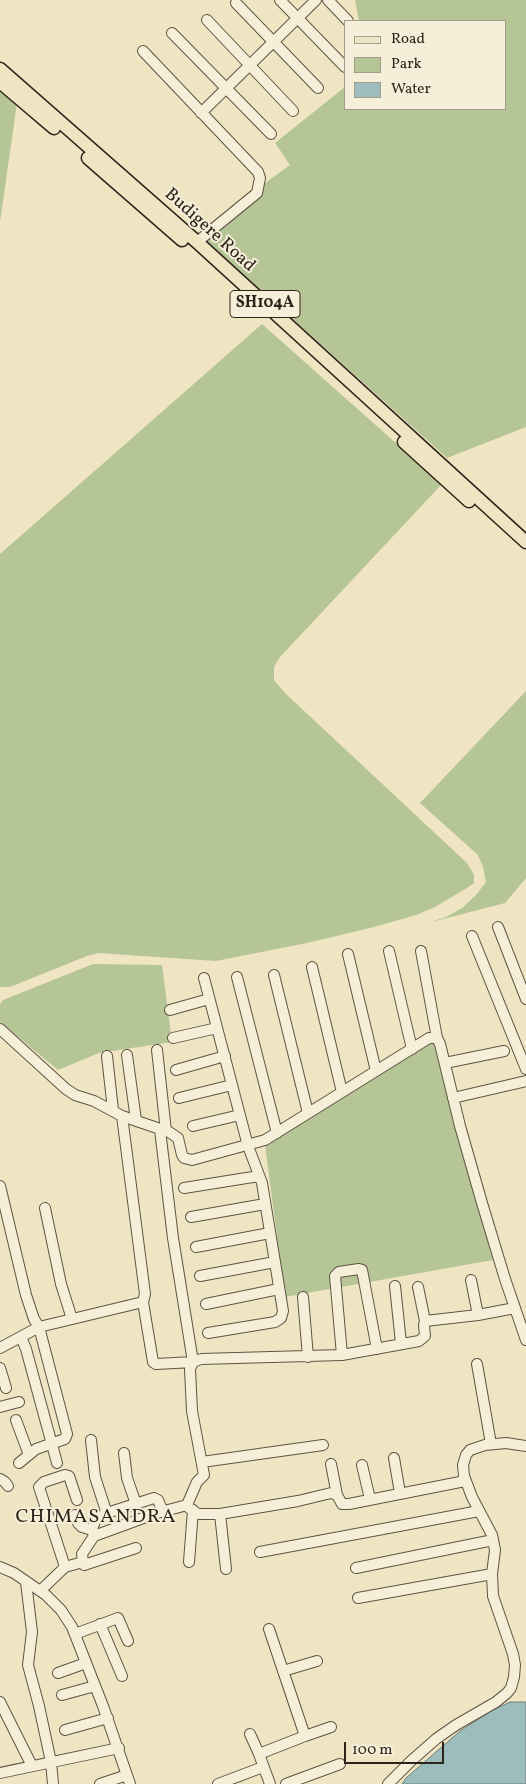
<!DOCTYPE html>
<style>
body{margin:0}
#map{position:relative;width:526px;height:1784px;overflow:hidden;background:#f0e5c3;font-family:Vollkorn,serif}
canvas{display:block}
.legend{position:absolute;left:344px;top:20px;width:162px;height:90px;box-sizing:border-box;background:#f5eed8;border:1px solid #a59d8c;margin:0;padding:6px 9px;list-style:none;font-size:15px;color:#2e231a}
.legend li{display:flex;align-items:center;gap:10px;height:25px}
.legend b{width:25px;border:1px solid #a59d8c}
.scale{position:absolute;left:344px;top:1742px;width:100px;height:22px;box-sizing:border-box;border:2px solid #2e231a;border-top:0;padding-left:6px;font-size:15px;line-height:18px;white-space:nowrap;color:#2e231a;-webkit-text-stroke:4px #f5eed8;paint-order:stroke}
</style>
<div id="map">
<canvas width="526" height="1784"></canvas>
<ul class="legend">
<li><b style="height:6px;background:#f0e5c3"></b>Road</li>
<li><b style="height:14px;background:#b6c596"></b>Park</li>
<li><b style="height:14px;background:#9cbdbb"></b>Water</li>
</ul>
<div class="scale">100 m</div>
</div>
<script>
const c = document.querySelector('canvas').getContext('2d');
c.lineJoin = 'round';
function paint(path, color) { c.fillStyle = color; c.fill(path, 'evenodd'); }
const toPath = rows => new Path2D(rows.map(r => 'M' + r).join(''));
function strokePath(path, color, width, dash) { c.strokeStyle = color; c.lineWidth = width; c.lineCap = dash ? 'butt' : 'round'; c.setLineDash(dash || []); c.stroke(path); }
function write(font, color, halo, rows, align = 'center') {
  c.font = font + ' Vollkorn,serif'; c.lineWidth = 4; c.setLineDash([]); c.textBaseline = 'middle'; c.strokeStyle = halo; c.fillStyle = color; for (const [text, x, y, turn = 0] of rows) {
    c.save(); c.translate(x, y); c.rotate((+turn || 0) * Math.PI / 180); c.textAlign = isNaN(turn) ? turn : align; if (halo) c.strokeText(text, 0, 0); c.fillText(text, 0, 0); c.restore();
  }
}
const green = toPath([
 [355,0,526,0,526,427,447,458,205,240,262,193,261,186,290,165,275,143,345,87,345,109,505,109,505,21,359,21],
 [0,91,17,103,0,222],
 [262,324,442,484,280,657,274,667,274,680,285,693,467,863,474,875,474,883,467,888,435,907,416,915,374,927,307,943,216,961,98,953,87,956,10,987,0,987,0,554],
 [526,691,526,878,505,903,428,923,446,917,462,908,476,895,486,882,483,867,478,855,420,803],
 [93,964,162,965,172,1042,99,1053,58,1070,0,1022,0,1004,3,1000],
 [436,1040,493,1260,285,1297,265,1145]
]);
const water = toPath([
 [510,1702,526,1702,526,1784,402,1784,406,1778,460,1731,491,1711,510,1702]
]);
const minor = toPath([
 [280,0,345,67],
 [328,0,348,21],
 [236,3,318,88],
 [207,20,293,111],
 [172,33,271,134],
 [143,51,258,172,260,178,257,193,197,242],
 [201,113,316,0],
 [498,927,526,999],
 [472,936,526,1069],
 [389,951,412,1049],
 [421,951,437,1038],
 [348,954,376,1071],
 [312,967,342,1092],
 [274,975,308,1113],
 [237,977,277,1133],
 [204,978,248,1146,262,1183,283,1311,281,1318,275,1322,208,1333],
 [170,1010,209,999],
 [0,1029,66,1089,75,1095,94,1101,122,1116,169,1132,178,1138,182,1155,184,1158,192,1160,265,1140,429,1038,437,1038,440,1044,460,1126,482,1203,505,1279,526,1340],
 [173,1038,217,1028],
 [157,1050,166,1131],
 [127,1055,136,1120],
 [107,1056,113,1110],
 [445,1063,504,1051],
 [176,1070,225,1056],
 [179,1098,232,1085],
 [453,1098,526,1081],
 [193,1126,240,1115],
 [0,1186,26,1295,34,1319,39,1327,67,1434,65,1439,36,1449,19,1463],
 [184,1188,259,1176],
 [45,1208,61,1284,72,1319],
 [191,1217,265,1204],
 [196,1247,270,1233],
 [200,1276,275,1262],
 [471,1280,478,1315],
 [395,1286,401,1343],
 [418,1287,425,1321],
 [303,1297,308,1357],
 [143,1302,153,1362,156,1364,193,1362,173,1238,160,1130],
 [206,1304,279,1289],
 [21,1337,26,1349,57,1463],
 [0,1348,39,1327,143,1302,145,1294,122,1116],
 [342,1355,335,1276,339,1272,359,1269,362,1270,377,1349],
 [477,1364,491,1444],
 [0,1368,6,1388],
 [0,1407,19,1402],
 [16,1420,29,1455],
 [91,1440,95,1477,107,1514],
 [124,1453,127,1478,136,1504],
 [394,1458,400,1493],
 [202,1462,323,1445],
 [331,1464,337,1495],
 [362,1465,370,1499],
 [0,1479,5,1482,8,1486],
 [187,1505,197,1482,204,1475,192,1411,190,1369,193,1362,201,1359,342,1355,419,1341,425,1336,424,1325,425,1321,478,1315,515,1308],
 [187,1505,189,1508,198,1514,220,1514,298,1501,331,1493,337,1495,342,1504,349,1504,465,1481],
 [220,1514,226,1569],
 [75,1515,78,1523,82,1527,92,1530],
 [94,1536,92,1530,96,1518,110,1512,154,1498,158,1500,163,1512],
 [260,1552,479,1511],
 [83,1562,82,1554,94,1536,157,1513,187,1505],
 [189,1562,193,1510],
 [0,1567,14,1573,46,1595,61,1610,72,1627,103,1706,130,1784],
 [65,1567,39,1487,44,1482,65,1475,69,1476,77,1500],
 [356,1568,493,1540],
 [26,1582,32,1632,28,1665,39,1706,51,1762,53,1784],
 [40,1591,65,1567,83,1562,84,1565,136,1548],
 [358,1598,492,1574],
 [100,1624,122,1676],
 [269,1629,305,1736,259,1754,270,1784],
 [75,1634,118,1618,128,1641],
 [283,1671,317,1661],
 [58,1673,86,1663],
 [62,1695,95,1686],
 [0,1702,32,1766],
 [65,1730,108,1718],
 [250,1734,259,1754],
 [305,1736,331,1727],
 [0,1773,119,1748],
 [100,1784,127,1775],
 [218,1784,263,1767],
 [286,1784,340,1764],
 [388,1784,411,1761,436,1739,456,1725,496,1702,507,1693,511,1688,514,1677,515,1665,513,1654,493,1596,492,1574,495,1550,492,1535,472,1497,464,1476,463,1465,466,1455,470,1450,485,1445,506,1443,526,1446]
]);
const major = toPath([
 [0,69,197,242,526,542],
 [0,82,54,128],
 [88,158,182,240],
 [404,442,469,501]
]);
const shields = [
 [265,304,70]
];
const shieldNames = [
 ["SH104A",265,304]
];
const streetNames = [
 ["Budigere Road",209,231,42]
];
const quarterNames = [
 ["CHIMASANDRA",96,1518]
];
paint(green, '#b6c596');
paint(water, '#9cbdbb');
strokePath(water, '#707f7b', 1);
strokePath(minor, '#5e5444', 12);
strokePath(major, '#2e231a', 15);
strokePath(minor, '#f5eed8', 10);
strokePath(major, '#f0e5c3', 12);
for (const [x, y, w] of shields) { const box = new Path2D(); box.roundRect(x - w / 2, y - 13.5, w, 27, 4); c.fillStyle = '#f5eed8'; c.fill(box); strokePath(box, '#2e231a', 1); }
write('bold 16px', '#2e231a', null, shieldNames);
write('18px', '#2e231a', '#f5eed8', streetNames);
c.letterSpacing = '1px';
write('20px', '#2e231a', '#f5eed8', quarterNames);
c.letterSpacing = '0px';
</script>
